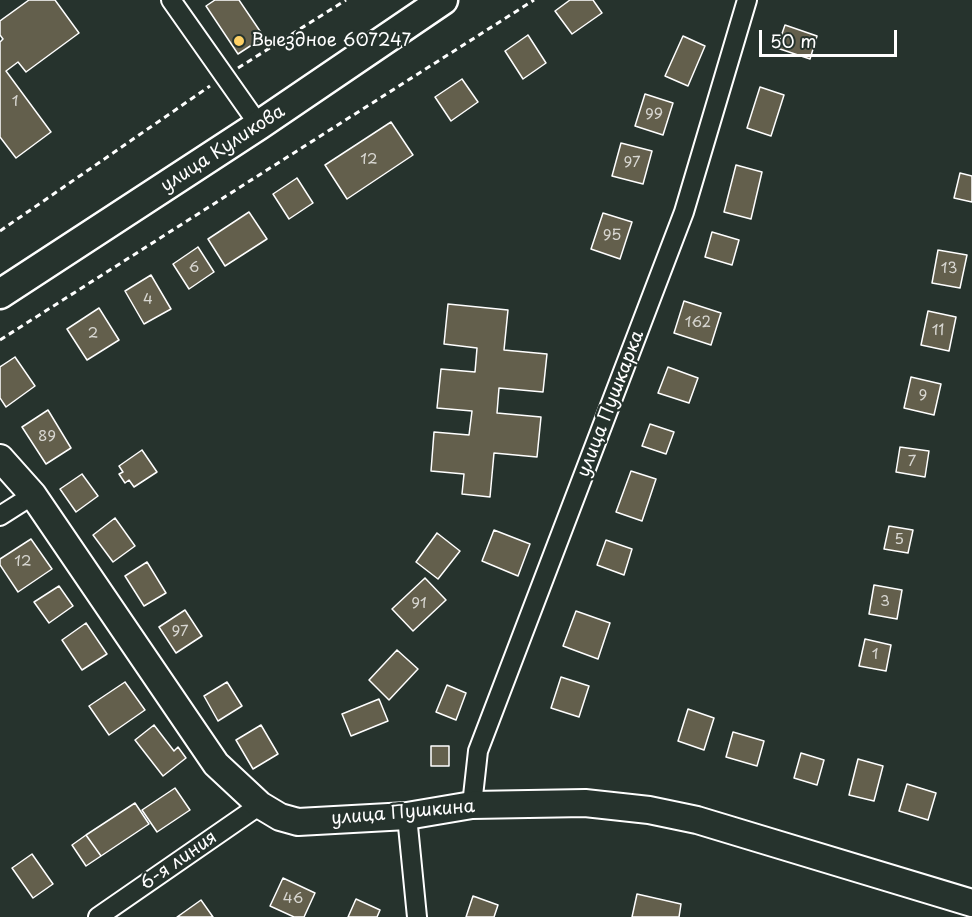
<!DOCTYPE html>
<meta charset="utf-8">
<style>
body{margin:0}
#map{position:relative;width:972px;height:917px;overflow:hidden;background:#26332d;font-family:"Playpen Sans",sans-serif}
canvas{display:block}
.scale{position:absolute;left:759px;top:30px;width:138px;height:27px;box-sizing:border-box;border:3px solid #fff;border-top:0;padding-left:8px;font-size:18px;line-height:21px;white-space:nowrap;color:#fff;-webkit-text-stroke:4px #26332d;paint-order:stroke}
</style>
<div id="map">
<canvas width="972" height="917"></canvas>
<div class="scale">50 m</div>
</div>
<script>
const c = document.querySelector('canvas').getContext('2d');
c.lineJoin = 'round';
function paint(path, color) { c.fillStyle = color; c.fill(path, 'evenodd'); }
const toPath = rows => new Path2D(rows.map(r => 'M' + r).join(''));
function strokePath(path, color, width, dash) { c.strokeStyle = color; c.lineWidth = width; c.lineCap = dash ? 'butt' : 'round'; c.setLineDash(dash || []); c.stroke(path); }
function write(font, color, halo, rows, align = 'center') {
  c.font = font + ' "Playpen Sans",sans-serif'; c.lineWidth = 4.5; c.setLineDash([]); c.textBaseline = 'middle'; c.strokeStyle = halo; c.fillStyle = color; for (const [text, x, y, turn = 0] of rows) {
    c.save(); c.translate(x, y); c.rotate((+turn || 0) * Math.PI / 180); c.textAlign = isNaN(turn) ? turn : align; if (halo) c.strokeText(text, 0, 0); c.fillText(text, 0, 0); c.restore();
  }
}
const building = toPath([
 [29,0,55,0,79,33,26,72,18,62,6,71,51,132,16,158,0,137,0,42,3,39,0,35,0,21,29,0],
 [215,0,239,0,264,37,238,54,206,6,215,0],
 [570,0,593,0,602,13,572,34,555,11,570,0],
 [785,25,817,36,810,59,777,48,785,25],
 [528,35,546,63,523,79,505,51,528,35],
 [683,36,705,46,688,86,665,76,683,36],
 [462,79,478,102,451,121,435,97,462,79],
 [760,87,784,95,771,136,747,128,760,87],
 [645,94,673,103,663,135,635,126,645,94],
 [391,122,413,155,347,199,325,165,391,122],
 [621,143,652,151,643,184,612,176,621,143],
 [736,165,762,172,751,219,724,212,736,165],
 [960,173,972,176,972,202,954,198,960,173],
 [297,178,313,203,289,219,273,194,297,178],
 [249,212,267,239,225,266,208,239,249,212],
 [603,213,632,222,620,259,591,249,603,213],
 [712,232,739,240,732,265,705,257,712,232],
 [198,247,214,272,189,289,173,264,198,247],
 [938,250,967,255,960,288,932,283,938,250],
 [151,275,171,309,144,324,125,291,151,275],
 [684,301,721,313,711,345,674,333,684,301],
 [448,304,508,310,504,350,547,354,543,392,499,388,497,413,541,417,537,457,494,453,490,497,462,494,464,474,431,471,434,432,469,435,472,411,437,408,441,369,475,372,477,348,444,344,448,304],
 [99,308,119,340,87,360,67,329,99,308],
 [928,311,956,317,949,351,921,345,928,311],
 [15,357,35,386,6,407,0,398,0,367,15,357],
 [668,367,698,378,689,403,658,393,668,367],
 [911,377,941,384,934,415,904,408,911,377],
 [48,410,71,448,46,464,22,427,48,410],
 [650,424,674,432,666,454,642,446,650,424],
 [900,447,929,451,925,477,896,472,900,447],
 [142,450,157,472,134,487,129,480,125,483,119,474,123,472,119,466,142,450],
 [631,471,656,479,642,521,616,512,631,471],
 [82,474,98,496,76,512,60,489,82,474],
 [115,518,135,546,113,562,93,535,115,518],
 [889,526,913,530,908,553,884,549,889,526],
 [494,530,530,544,518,576,482,561,494,530],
 [437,533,460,551,438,579,416,562,437,533],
 [31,539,52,569,18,592,0,565,0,559,31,539],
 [606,540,632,549,624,575,597,565,606,540],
 [147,562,166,593,144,606,125,576,147,562],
 [425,578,446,600,413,631,392,609,425,578],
 [874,585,902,590,897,619,869,614,874,585],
 [59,586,73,606,49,623,34,602,59,586],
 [185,610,202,636,176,653,159,627,185,610],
 [576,611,610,623,598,659,563,646,576,611],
 [86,623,107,654,82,670,62,640,86,623],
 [865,639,891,645,886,671,859,666,865,639],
 [397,650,418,669,389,700,369,680,397,650],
 [561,677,589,686,579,717,551,708,561,677],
 [125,682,145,710,109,735,89,706,125,682],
 [227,682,242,706,218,721,204,696,227,682],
 [447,685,466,693,456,720,436,712,447,685],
 [379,699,388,721,351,736,342,714,379,699],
 [688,709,714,718,704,750,678,741,688,709],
 [154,725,174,751,178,747,186,758,163,776,135,740,154,725],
 [261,725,278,754,253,769,236,740,261,725],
 [733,732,764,741,757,766,726,757,733,732],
 [431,746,449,746,449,766,431,766,431,746],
 [801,753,824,760,817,785,794,778,801,753],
 [858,759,883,766,874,801,849,795,858,759],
 [907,784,936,793,928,820,899,811,907,784],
 [175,788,190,810,157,832,142,810,175,788],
 [135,803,149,824,101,856,86,835,135,803],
 [86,835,101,856,86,866,72,845,86,835],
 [32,854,53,884,33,898,12,868,32,854],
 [283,878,315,893,304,917,294,917,270,906,283,878],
 [637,894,681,904,679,917,632,917,637,894],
 [473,896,498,905,494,917,466,917,473,896],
 [356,899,380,910,377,917,348,917,356,899],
 [201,900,213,917,177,917,201,900]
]);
const path = toPath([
 [238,68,346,0],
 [0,231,210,86],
 [0,340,534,0]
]);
const street = toPath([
 [171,0,259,125],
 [0,516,33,495],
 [472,805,478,751,684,212,747,0],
 [407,816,417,917],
 [98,917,260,805]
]);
const secondary = toPath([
 [0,458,33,495,216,764,260,805,280,817,298,822,407,816,472,805,585,803,649,810,697,820,972,903]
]);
const primary = toPath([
 [0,294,259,125,443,0]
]);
const markers = [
 [239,41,6,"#ffd166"]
];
const numberNames = [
 ["1",15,102],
 ["99",654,115],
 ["12",369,160],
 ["97",632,163],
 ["95",612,236],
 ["6",194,268],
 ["13",949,269],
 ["4",148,300],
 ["162",698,323],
 ["11",938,331],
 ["2",93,334],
 ["9",923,396],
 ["89",47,437],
 ["7",912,462],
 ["5",899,540],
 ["12",23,562],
 ["3",885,602],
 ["91",419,604],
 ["97",180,632],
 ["1",875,655],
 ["46",293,899]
];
const poiNames = [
 ["Выездное 607247",251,41]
];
const streetNames = [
 ["улица Куликова",223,149,-33],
 ["улица Пушкарка",611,404,-69],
 ["улица Пушкина",403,813,-5],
 ["6-я линия",179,861,-35]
];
paint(building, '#635f4c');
strokePath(building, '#fff', 1.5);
strokePath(street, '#fff', 22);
strokePath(secondary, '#fff', 30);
strokePath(primary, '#fff', 33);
strokePath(path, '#fff', 3, [6, 4.5]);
strokePath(street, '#26332d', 18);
strokePath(secondary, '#26332d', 26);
strokePath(primary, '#26332d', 28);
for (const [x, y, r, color] of markers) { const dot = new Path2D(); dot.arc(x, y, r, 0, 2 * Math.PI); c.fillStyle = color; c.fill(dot); strokePath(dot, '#26332d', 2); }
write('15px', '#d8d7d2', null, numberNames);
write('18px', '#fff', '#26332d', poiNames, 'left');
write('18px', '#fff', '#26332d', streetNames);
</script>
